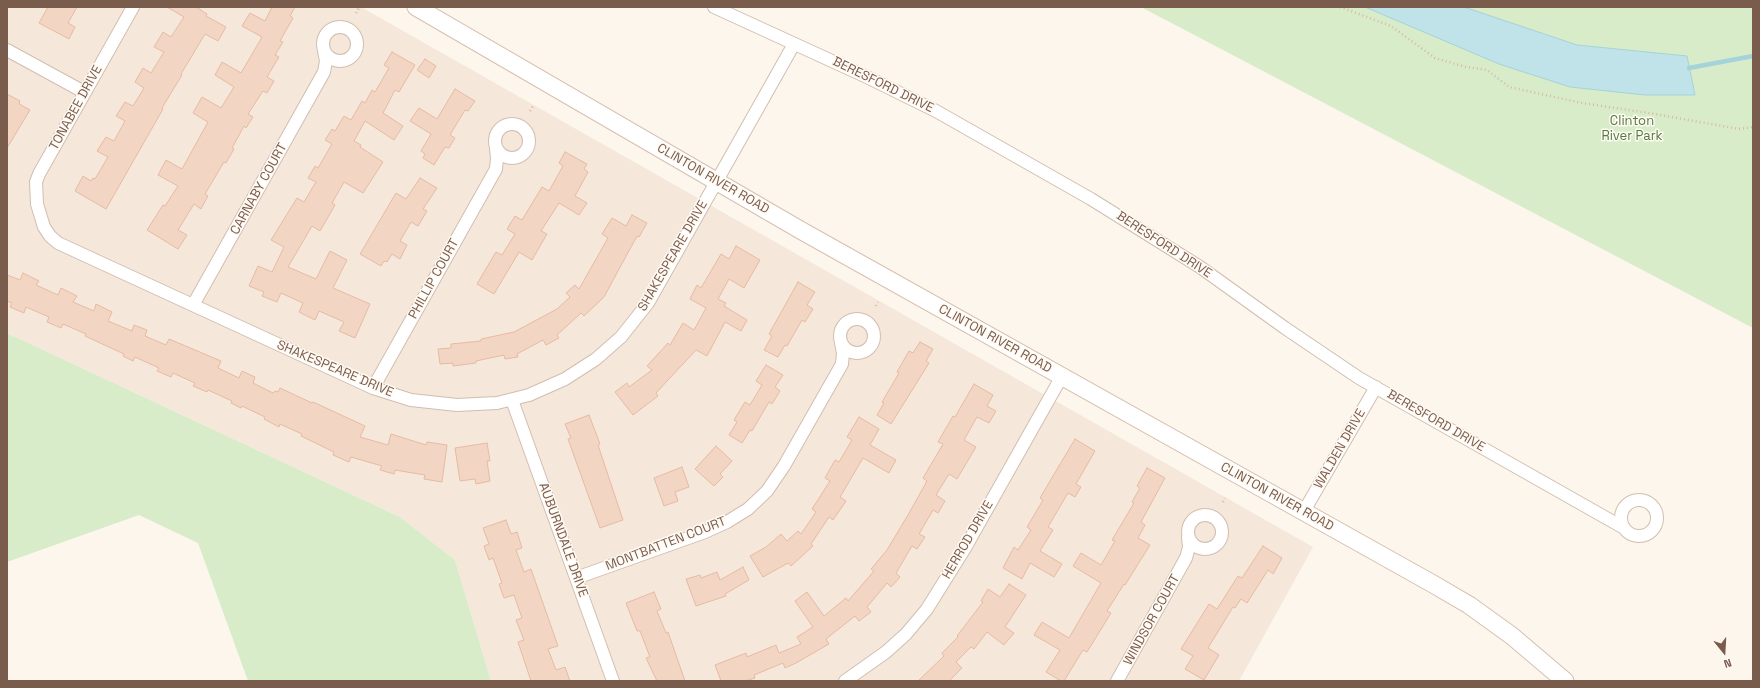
<!DOCTYPE html>
<style>
body{margin:0}
#map{position:relative;width:1760px;height:688px;overflow:hidden;background:#fdf6ec;font-family:"Space Grotesk",sans-serif}
canvas{display:block}
.frame{position:absolute;inset:0;border:8px solid #7a5c4d;pointer-events:none}
.north{position:absolute;left:1704px;top:632px;width:40px;height:40px;-webkit-text-stroke:3px #fffaf3;paint-order:stroke;rotate:162deg;font-size:11px;font-weight:700;line-height:16px;text-align:center;color:#7a5c4d}
.north::after{content:'';display:block;margin:auto;width:14px;height:18px;background:#7a5c4d;clip-path:polygon(50% 0,100% 100%,50% 72%,0 100%)}
</style>
<div id="map">
<canvas width="1760" height="688"></canvas>
<div class="frame"></div>
<div class="north">N</div>
</div>
<script>
const c = document.querySelector('canvas').getContext('2d');
c.lineJoin = 'round';
function paint(path, color) { c.fillStyle = color; c.fill(path, 'evenodd'); }
const toPath = rows => new Path2D(rows.map(r => 'M' + r).join(''));
function strokePath(path, color, width, dash) { c.strokeStyle = color; c.lineWidth = width; c.lineCap = dash ? 'butt' : 'round'; c.setLineDash(dash || []); c.stroke(path); }
function write(font, color, halo, rows, align = 'center') {
  c.font = font + ' "Space Grotesk",sans-serif'; c.lineWidth = 3; c.setLineDash([]); c.textBaseline = 'middle'; c.strokeStyle = halo; c.fillStyle = color; for (const [text, x, y, turn = 0] of rows) {
    c.save(); c.translate(x, y); c.rotate((+turn || 0) * Math.PI / 180); c.textAlign = isNaN(turn) ? turn : align; if (halo) c.strokeText(text, 0, 0); c.fillText(text, 0, 0); c.restore();
  }
}
const residential = toPath([
 [7,7,361,7,1313,547,1239,681,491,681,455,560,400,517,7,333]
]);
const green = toPath([
 [1141,7,1753,7,1753,329,1753,328],
 [7,333,400,517,455,560,491,681,248,681,198,543,139,515,7,562]
]);
const water = toPath([
 [1365,7,1464,7,1577,45,1687,56,1695,95,1645,95,1570,87,1499,64,1365,7]
]);
const stream = toPath([
 [1689,68,1753,56]
]);
const building = toPath([
 [48,7,77,7,68,23,75,27,69,39,39,23,48,7],
 [167,7,196,7,207,14,206,16,226,27,218,41,205,34,181,74,182,75,162,108,163,109,106,209,75,191,83,176,91,181,93,178,95,179,108,157,97,151,106,137,114,141,125,121,116,116,125,102,133,106,144,88,135,82,143,68,151,73,164,52,154,47,163,32,171,37,184,17,167,7],
 [272,7,295,7,290,16,293,18,280,41,283,42,275,55,279,57,267,77,274,81,267,93,263,91,248,114,253,117,246,128,244,126,232,148,234,149,226,163,224,162,205,194,208,196,201,209,194,204,178,230,187,235,178,249,147,230,163,205,165,206,178,186,158,175,166,160,182,169,208,122,193,113,202,97,221,108,234,87,215,75,222,62,241,73,262,37,242,26,250,13,265,21,272,7],
 [392,52,415,65,399,92,395,90,383,113,403,126,394,140,365,121,354,141,361,145,360,147,383,162,363,193,344,182,332,203,335,205,320,231,312,226,288,267,316,279,330,251,347,260,333,288,370,304,355,338,339,331,344,322,319,311,315,320,299,312,303,303,281,293,277,302,262,296,264,292,249,286,258,266,272,272,284,247,271,240,297,198,304,202,316,182,308,178,315,166,318,168,332,144,325,140,332,129,335,131,344,116,351,120,362,101,365,103,372,90,375,92,389,68,384,65,392,52],
 [425,59,436,66,429,78,417,70,425,59],
 [455,89,475,101,468,111,465,110,450,135,455,138,449,148,445,147,434,165,423,158,425,154,421,151,431,134,410,121,419,108,437,119,455,89],
 [7,94,20,101,19,104,30,110,7,148,7,94],
 [565,152,587,164,584,169,588,172,575,196,587,203,579,215,559,203,541,231,547,234,532,260,519,252,494,294,477,284,496,252,502,255,515,234,507,229,515,216,522,220,542,187,549,191,563,166,559,163,565,152],
 [420,178,437,188,423,209,427,211,418,226,411,222,400,241,407,245,400,259,392,254,387,262,384,261,381,266,360,254,396,193,406,199,420,178],
 [632,215,647,223,639,237,637,236,604,297,584,316,581,313,557,335,559,338,546,345,543,340,517,354,518,357,505,359,504,355,476,361,476,363,453,366,453,363,440,364,438,349,451,348,451,344,481,341,481,339,514,332,557,309,570,297,566,293,575,285,579,289,608,238,602,234,612,218,626,226,632,215],
 [736,246,760,260,744,288,729,279,718,299,726,303,724,306,747,320,741,331,725,322,707,356,696,350,656,393,658,396,633,415,615,392,627,383,629,387,652,370,647,366,668,343,670,345,683,323,694,330,706,308,690,299,697,285,701,288,721,254,729,259,736,246],
 [23,273,39,281,36,285,58,295,61,288,77,296,73,302,94,311,96,304,112,312,108,321,132,331,134,325,147,330,145,336,166,345,169,339,221,361,218,368,239,378,242,371,255,377,253,383,273,393,275,391,278,392,280,388,312,403,313,402,365,426,360,437,388,445,391,434,426,445,427,442,447,445,442,482,424,479,425,475,395,470,394,474,380,470,382,466,351,457,349,462,333,455,334,452,301,436,302,434,280,424,279,427,264,419,265,417,242,406,241,408,231,403,232,401,208,390,207,392,193,386,195,383,173,373,171,377,157,371,159,368,135,357,133,361,123,356,124,354,85,336,86,334,63,324,61,328,47,322,49,317,26,307,24,313,10,307,12,303,7,301,7,275,20,280,23,273],
 [798,282,815,292,807,305,813,309,805,322,802,320,787,346,785,345,778,357,764,350,772,336,769,334,798,282],
 [920,342,933,349,926,361,929,363,891,424,877,415,884,403,882,402,899,373,897,372,909,351,913,353,920,342],
 [766,365,783,375,775,387,780,391,772,404,769,402,752,431,750,430,742,443,729,435,737,422,734,420,745,402,750,405,762,385,756,381,766,365],
 [974,384,993,395,987,406,996,411,989,423,977,417,964,440,976,447,957,479,949,474,936,495,945,501,938,513,933,510,919,534,925,537,917,549,912,546,896,573,900,577,891,587,887,583,867,607,871,612,859,621,855,616,826,639,829,644,796,663,785,668,783,663,754,675,755,678,745,681,721,681,715,665,746,653,747,657,776,645,779,653,801,644,797,637,813,627,795,601,807,592,824,616,846,598,848,601,874,571,871,569,887,550,908,515,927,481,923,478,943,444,938,442,953,416,955,417,974,384],
 [589,415,600,444,598,445,623,520,600,528,568,439,571,438,565,424,589,415],
 [859,417,879,429,870,445,896,460,889,473,863,458,840,497,846,501,833,520,829,517,811,544,813,546,791,566,788,563,763,577,750,556,766,547,781,534,787,541,798,531,801,534,816,512,812,509,830,481,825,478,835,460,839,462,852,440,847,437,859,417],
 [1075,439,1095,451,1076,484,1081,487,1075,497,1068,493,1048,527,1053,530,1040,551,1062,564,1054,577,1030,563,1022,579,1003,568,1014,547,1018,550,1031,530,1027,527,1043,500,1040,498,1075,439],
 [487,443,490,461,487,461,490,481,476,484,475,479,460,481,455,448,487,443],
 [716,446,732,461,720,474,723,477,714,486,695,469,716,446],
 [682,467,689,487,675,492,678,501,664,506,654,478,682,467],
 [1147,468,1165,478,1141,522,1145,525,1138,538,1150,545,1125,585,1124,584,1107,611,1111,613,1087,652,1083,650,1064,681,1061,681,1046,672,1060,650,1034,635,1042,622,1069,638,1101,583,1073,566,1081,553,1101,565,1115,541,1112,540,1134,503,1132,502,1140,488,1137,486,1147,468],
 [506,520,511,534,517,532,522,548,516,550,524,572,531,569,558,646,548,649,556,670,565,667,570,681,531,681,518,642,524,640,516,620,522,618,514,595,504,598,499,584,502,583,493,558,489,560,484,546,489,544,483,528,506,520],
 [1263,546,1282,558,1273,574,1268,570,1247,603,1241,599,1235,608,1233,607,1208,648,1219,655,1204,680,1185,669,1193,656,1181,649,1209,604,1217,609,1238,576,1242,578,1263,546],
 [743,567,749,580,725,594,726,596,696,606,686,579,700,575,701,578,717,572,720,580,743,567],
 [1009,584,1026,595,1005,627,1014,633,1004,645,987,632,974,649,971,647,956,662,962,668,949,681,918,681,944,656,942,653,958,637,957,636,983,602,981,601,988,589,1000,597,1009,584],
 [654,592,661,609,657,611,666,633,668,632,685,681,657,681,646,658,650,657,640,631,637,631,626,603,654,592]
]);
const path = toPath([
 [1340,7,1391,26,1435,58,1466,67,1487,70,1509,87,1582,103,1649,113,1739,129,1753,127],
 [356,13,359,8],
 [530,111,533,106],
 [876,306,878,302],
 [1223,502,1225,498]
]);
const street = toPath([
 [133,7,39,174,36,182,37,204,44,227,50,236,58,243,373,388,411,400,457,405,497,403,529,395,565,379,596,359,621,337,648,303,794,44],
 [714,7,869,78,936,111,1091,199,1200,267,1285,328,1359,378,1624,528],
 '323 44a17 17 0 1 1 34 0a17 17 0 1 1-34 0Z',
 [7,50,84,92],
 '495 141a17 17 0 1 1 34 0a17 17 0 1 1-34 0Z',
 [193,305,324,72,326,61,324,51],
 '840 336a17 17 0 1 1 34 0a17 17 0 1 1-34 0Z',
 [373,388,496,169,497,158,496,148],
 [512,400,613,681],
 '1621 518a18 18 0 1 1 36 0a18 18 0 1 1-36 0Z',
 [1304,511,1376,387],
 '1188 532a17 17 0 1 1 34 0a17 17 0 1 1-34 0Z',
 [576,578,705,532,727,522,748,509,767,491,784,466,842,364,843,353,841,343],
 [845,681,886,652,906,634,927,609,965,548,1062,376],
 [1117,681,1186,558,1189,547,1188,537]
]);
const secondary = toPath([
 [416,7,802,231,1433,584,1469,605,1512,636,1565,681]
]);
const streetNames = [
 ["BERESFORD DRIVE",883,85,26],
 ["TONABEE DRIVE",76,108,-61],
 ["CLINTON RIVER ROAD",713,179,30],
 ["CARNABY COURT",259,189,-61],
 ["BERESFORD DRIVE",1164,245,33],
 ["SHAKESPEARE DRIVE",673,256,-60],
 ["PHILLIP COURT",434,279,-61],
 ["CLINTON RIVER ROAD",995,339,29],
 ["SHAKESPEARE DRIVE",335,369,23],
 ["BERESFORD DRIVE",1436,421,30],
 ["WALDEN DRIVE",1340,449,-60],
 ["CLINTON RIVER ROAD",1277,497,29],
 ["AUBURNDALE DRIVE",563,540,70],
 ["HERROD DRIVE",968,540,-60],
 ["MONTBATTEN COURT",666,544,-21],
 ["WINDSOR COURT",1152,620,-61]
];
const parkNames = [
 ["Clinton",1632,121],
 ["River Park",1632,136]
];
paint(residential, '#f5e8da');
paint(green, '#d8ecc9');
paint(water, '#bfe3e8');
strokePath(water, '#a5d3da', 1);
strokePath(stream, '#a5d3da', 4.5);
paint(building, '#f3d5c3');
strokePath(building, '#e6bba3', 1);
strokePath(street, '#d1beb0', 14);
strokePath(secondary, '#d6c0b0', 19);
strokePath(path, '#d9b8a5', 2.5, [1, 3]);
strokePath(street, '#fff', 12);
strokePath(secondary, '#fff', 17);
write('13px', '#7a5c4d', '#fffaf3', streetNames);
write('13px', '#537a41', '#fffaf3', parkNames);
</script>
